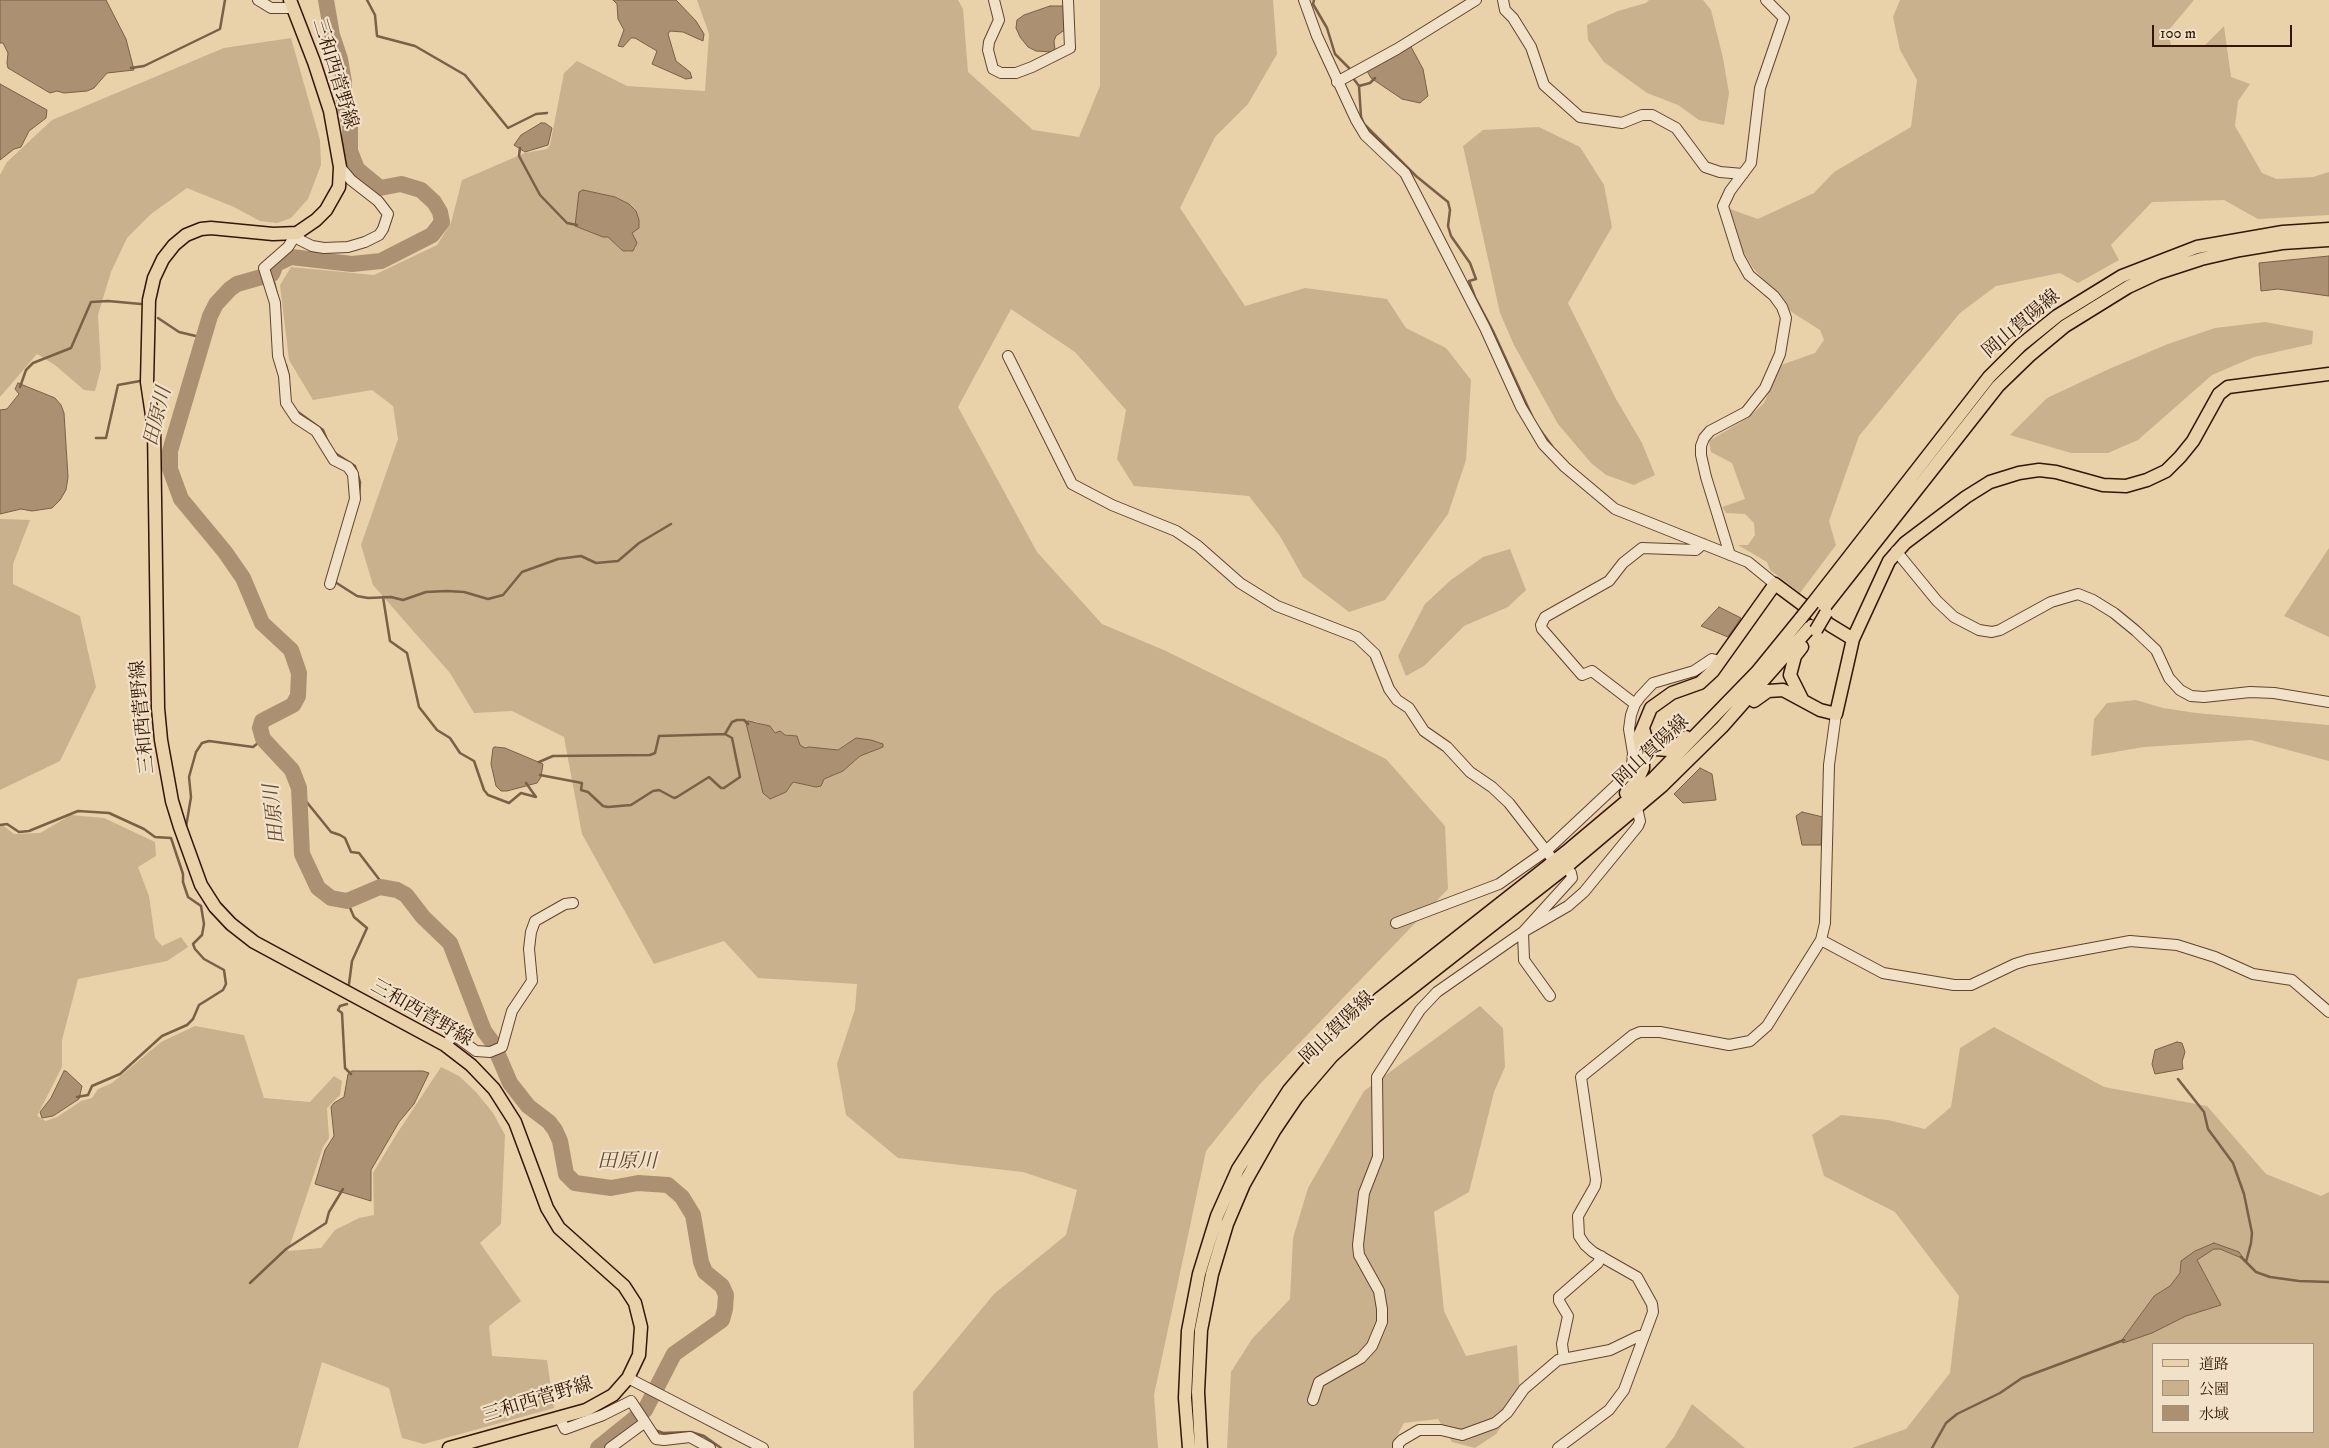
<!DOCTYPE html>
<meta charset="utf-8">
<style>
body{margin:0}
#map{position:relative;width:2329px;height:1448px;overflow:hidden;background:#e9d1aa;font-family:"IM FELL DW Pica","Noto Serif JP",serif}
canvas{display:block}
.legend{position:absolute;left:2152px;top:1343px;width:162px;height:90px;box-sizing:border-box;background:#f1e1c8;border:1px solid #a58f7a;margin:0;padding:6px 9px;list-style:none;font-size:15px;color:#341504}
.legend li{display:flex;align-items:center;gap:10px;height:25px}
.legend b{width:25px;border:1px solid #a58f7a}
.scale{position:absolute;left:2152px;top:25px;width:140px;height:22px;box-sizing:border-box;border:2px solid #341504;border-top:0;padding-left:6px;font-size:15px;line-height:18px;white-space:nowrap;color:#341504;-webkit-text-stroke:4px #f1e1c8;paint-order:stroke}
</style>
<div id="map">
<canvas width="2329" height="1448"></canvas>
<ul class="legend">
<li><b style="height:6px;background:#e9d1aa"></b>道路</li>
<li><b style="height:14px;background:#cab18e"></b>公園</li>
<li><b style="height:14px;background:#ab9172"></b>水域</li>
</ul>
<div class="scale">100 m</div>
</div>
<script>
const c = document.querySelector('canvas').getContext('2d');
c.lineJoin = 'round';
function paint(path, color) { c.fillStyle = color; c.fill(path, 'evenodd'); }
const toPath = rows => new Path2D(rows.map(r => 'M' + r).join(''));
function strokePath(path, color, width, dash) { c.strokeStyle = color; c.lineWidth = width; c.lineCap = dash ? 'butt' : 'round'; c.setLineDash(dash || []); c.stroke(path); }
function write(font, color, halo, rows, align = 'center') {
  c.font = font + ' "IM FELL DW Pica","Noto Serif JP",serif'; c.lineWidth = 4.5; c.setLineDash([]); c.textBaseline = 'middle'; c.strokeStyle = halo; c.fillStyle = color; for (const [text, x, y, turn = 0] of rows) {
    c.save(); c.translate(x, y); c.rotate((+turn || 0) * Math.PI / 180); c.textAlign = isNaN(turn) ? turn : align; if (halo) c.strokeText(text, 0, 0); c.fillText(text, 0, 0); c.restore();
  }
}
const green = toPath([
 [697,0,958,0,963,9,968,72,1033,130,1079,137,1100,86,1100,0,1273,0,1277,54,1248,104,1215,137,1180,208,1245,306,1305,288,1387,299,1406,328,1446,348,1471,380,1466,460,1448,514,1385,600,1349,612,1303,577,1280,536,1249,496,1134,486,1117,459,1126,410,1075,352,1011,309,958,407,1037,552,1102,624,1166,651,1386,759,1445,826,1448,889,1260,1084,1206,1151,1154,1395,1158,1448,914,1448,913,1392,994,1294,1066,1235,1077,1190,1023,1172,898,1158,846,1115,837,1064,855,1009,857,984,758,978,724,941,654,964,582,834,564,737,512,711,474,713,450,673,373,585,361,545,398,439,393,406,372,390,313,400,289,360,280,285,291,267,374,275,437,245,451,223,462,180,525,153,547,149,550,145,564,73,577,61,627,86,705,91,709,34],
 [615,197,629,204,636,211,635,230,632,233,636,248,629,252,623,251,608,237,603,237,598,234],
 [754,721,770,726,776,733,797,736,800,745,805,748,809,747,837,750,856,738,883,744,860,756,843,771,828,776,816,787,793,782,786,792,770,799],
 [1649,0,1703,0,1711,10,1723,58,1729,93,1724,125,1699,120,1678,105,1647,93,1604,62,1588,40,1587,25,1618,11,1646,3],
 [1900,0,2194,0,2168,31,2171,45,2203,47,2224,26,2231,77,2250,84,2238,101,2235,126,2262,173,2277,179,2313,177,2329,172,2329,215,2258,219,2224,200,2152,202,2111,245,2119,260,2078,283,2060,273,1996,286,1960,313,1859,436,1829,521,1836,545,1800,593,1770,570,1767,562,1738,545,1748,545,1755,535,1754,523,1745,514,1726,513,1722,507,1745,499,1732,463,1711,452,1709,441,1749,417,1764,403,1781,365,1815,353,1824,340,1820,330,1790,311,1753,268,1743,251,1730,209,1758,219,1814,193,1834,172,1911,127,1917,80,1900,50,1893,17],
 [291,38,320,140,321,165,308,199,291,218,277,223,260,221,234,207,187,188,151,214,127,238,111,272,98,315,101,368,95,391,84,390,55,365,37,354,0,397,0,175,7,162,52,120,224,48],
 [1539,127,1580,147,1604,185,1612,227,1568,303,1616,399,1642,443,1655,475,1634,485,1606,475,1591,463,1558,424,1514,345,1500,313,1463,146,1483,130],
 [2265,322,2313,331,2312,344,2254,357,2212,375,2138,440,2108,453,2071,453,2010,435,2047,398,2109,369,2168,344,2215,328],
 [0,519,30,520,13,564,13,584,80,616,96,687,60,761,0,790],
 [2329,548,2329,637,2284,616],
 [1510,549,1526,590,1508,607,1464,626,1424,666,1406,676,1398,656,1425,604,1451,580,1483,557],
 [2136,700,2163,708,2196,713,2329,725,2329,761,2251,740,2144,747,2091,756,2094,719,2107,703],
 [71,815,104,818,155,842,156,856,138,867,149,896,155,938,162,946,181,937,188,947,167,961,78,979,62,1040,62,1067,37,1116,46,1121,57,1117,81,1101,92,1098,98,1089,112,1083,161,1042,195,1026,244,1035,264,1098,310,1102,334,1076,342,1081,340,1095,327,1108,329,1138,323,1147,288,1251,321,1248,335,1230,359,1218,374,1215,373,1173,396,1135,441,1067,459,1076,476,1092,493,1113,505,1135,501,1224,480,1243,521,1301,489,1326,492,1356,547,1360,554,1408,424,1444,402,1438,389,1388,322,1362,298,1448,0,1448,0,823,14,834,40,833],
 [1480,1006,1503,1028,1505,1067,1494,1092,1469,1192,1434,1212,1444,1311,1466,1356,1517,1345,1520,1399,1496,1434,1475,1448,1452,1442,1438,1419,1404,1423,1393,1443,1395,1448,1227,1448,1231,1372,1252,1339,1290,1299,1293,1238,1308,1188,1364,1091],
 [1994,1027,2104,1087,2207,1106,2266,1174,2321,1196,2329,1192,2329,1448,1852,1448,1906,1429,1950,1373,1959,1296,1895,1212,1824,1176,1812,1135,1841,1115,1888,1120,1925,1129,1951,1107,1960,1048],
 [2214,1243,2243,1258,2220,1249,2214,1249,2197,1260,2221,1305,2186,1316,2129,1341,2122,1340,2153,1296,2170,1286,2180,1273,2180,1263,2195,1251],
 [2153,1344,2313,1344,2313,1432,2153,1432],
 [1692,1404,1745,1448,1665,1448,1674,1437]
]);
const water = toPath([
 [0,0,106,0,126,39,134,70,107,73,94,88,87,91,64,93,57,91,50,93,8,68,7,63,8,53,3,43,0,43,0,0],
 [613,0,676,0,696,21,704,34,703,41,683,32,670,31,668,34,676,61,690,72,692,78,686,79,652,64,657,51,635,38,631,38,623,47,618,46,624,30,618,19,617,4,613,0],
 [1050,6,1064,6,1066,29,1056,36,1054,41,1055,50,1052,52,1036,51,1028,47,1020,37,1016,28,1017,20,1024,15,1050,6],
 [1410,45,1423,69,1428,96,1420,103,1402,99,1371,78,1367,71,1410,45],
 [0,84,47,110,46,118,29,131,21,147,14,149,0,160,0,84],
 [541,123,545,123,552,128,548,145,525,152,514,145,521,135,541,123],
 [583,190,615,197,629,204,636,211,639,220,639,228,632,233,637,243,633,251,623,251,608,237,603,237,575,226,579,192,583,190],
 [2329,256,2329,296,2278,289,2261,291,2259,263,2329,256],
 [18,383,55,398,61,405,64,413,68,477,66,490,60,500,52,508,32,511,21,509,0,514,0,410,7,409,19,394,15,389,18,383],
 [1719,607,1741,618,1728,637,1701,626,1719,607],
 [748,721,770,726,775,733,780,731,785,735,797,736,800,745,805,748,809,747,838,750,856,738,871,740,883,744,883,747,860,756,843,771,824,779,821,786,816,787,793,782,786,792,770,799,763,793,746,723,748,721],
 [495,747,505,748,543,764,541,777,537,783,507,791,501,791,496,786,491,764,493,748,495,747],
 [1700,768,1712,774,1716,800,1683,803,1674,794,1700,768],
 [1802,812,1823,817,1821,845,1802,845,1796,816,1802,812],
 [2177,1042,2182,1043,2185,1052,2182,1062,2183,1069,2155,1074,2152,1064,2155,1050,2177,1042],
 [64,1071,66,1071,82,1086,79,1099,53,1116,42,1118,40,1112,51,1098,64,1071],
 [352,1071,423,1071,429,1073,414,1104,399,1122,371,1170,371,1201,315,1184,325,1150,334,1136,331,1107,334,1103,344,1097,348,1074,352,1071],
 [2214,1243,2239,1252,2244,1259,2220,1249,2214,1249,2197,1260,2221,1305,2186,1316,2152,1333,2123,1343,2122,1340,2154,1296,2170,1286,2180,1273,2181,1261,2195,1251,2214,1243]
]);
const stream = toPath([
 [367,0,375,15,377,36,415,46,465,75,508,128,536,114,547,113],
 [1314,0,1313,4,1327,28,1335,54,1349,68],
 [131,68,144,66,220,29,225,0],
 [1353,78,1359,86,1361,117,1364,124,1416,176,1448,202,1450,210,1448,226,1451,236,1470,263,1476,279,1469,281,1475,297,1493,331,1532,416],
 [1359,86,1370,83,1375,78],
 [520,148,519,156,540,195,567,223,577,225],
 [272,274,279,303],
 [158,318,179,332,204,338],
 [286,365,289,377],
 [20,387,26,370,33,363,71,348,91,302,108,301,141,304],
 [298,412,323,430,328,442],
 [1538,427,1552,446],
 [96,438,106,438,118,385,140,381],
 [335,453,355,466,360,482,359,500],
 [336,580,335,582,357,596,368,598,391,597,403,600,426,592,447,591,464,592,488,599,503,595,522,572,558,559,581,556,596,563,618,561,639,543,671,524],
 [383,597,390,641,407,653,419,707,437,730,450,738,460,753,474,761,484,790,488,795,509,803,521,793,536,797,526,783],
 [539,762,553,756,650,755,655,753,659,736,725,734,732,722,737,720,744,720,748,724],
 [540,775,582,783,581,790,588,792,603,806,608,807,631,805,653,791,659,790,674,798,677,797,709,777,721,788,724,788,740,777,732,738,725,734],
 [301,795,331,832,340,835,345,838,351,852,359,853,385,887],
 [0,825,7,824,19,832,29,831,78,811,109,813,144,829,155,837,171,838,183,874,183,882,188,897,201,906,204,924,202,935,193,944,195,949,204,959,224,970,226,984,223,990,199,1005,193,1019,187,1025,162,1036,120,1074,92,1086,88,1095,77,1097],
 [186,827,191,797,189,777,196,752,202,743,209,741,253,747,263,739],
 [347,901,354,917,367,928,352,961,349,984],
 [347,1004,340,1006,338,1010,342,1013,345,1068,351,1074],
 [2178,1079,2204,1112,2208,1129,2233,1163,2244,1194,2252,1233,2251,1243,2246,1262],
 [2241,1257,2256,1272,2270,1277,2299,1281,2329,1282],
 [250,1283,286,1249,326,1223,329,1212,343,1189],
 [655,1430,663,1433,691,1432,704,1436,721,1448],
 [1932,1448,1946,1423,1957,1414,2000,1393,2022,1378,2124,1340]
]);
const river = toPath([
 [326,0,332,35,340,59,344,82,344,102,350,126,350,151,357,169,380,188,401,184,421,190,434,202,440,212,442,222,432,235,381,261,352,264,291,257,276,264,272,274,237,284,230,289,216,304,210,316,170,451,170,469,181,499,225,552,243,578,262,623,291,650,299,673,298,696,293,705,262,721,260,728,263,739,292,770,299,788,302,854,318,888,331,898,347,901,380,887,397,890,406,895,423,917,450,943,484,1031,493,1043,510,1083,528,1106,549,1122,555,1130,560,1141,566,1174,575,1183,611,1188,638,1183,668,1185,682,1197,693,1215,701,1262,705,1272,722,1286,726,1295,725,1309,722,1320,674,1354,645,1410,598,1448]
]);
const minor = toPath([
 [258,0,271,8,293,8],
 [994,0,999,20,989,42,988,50,993,69,1001,73,1016,73,1032,67,1070,48,1068,0],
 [1304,0,1317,36,1356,120,1365,135,1405,173,1485,328,1521,407,1543,444,1565,467,1615,509,1748,562,1775,584],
 [1503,0,1505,10,1513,18,1531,47,1544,85,1580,117,1622,123,1642,115,1652,115,1676,128,1705,167,1720,172,1743,174],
 [1337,82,1397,49,1476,0],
 [297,233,288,247,264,268,275,303,278,356,284,376,286,403,296,418,316,431,334,460,348,467,353,474,355,499,330,584],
 [297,233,300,240,312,246,324,248,348,247,365,242,379,235,383,229,388,214,378,201,351,180,340,167],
 [1008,356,1072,484,1112,505,1176,531,1198,546,1240,583,1277,606,1357,637,1375,654,1389,689,1397,700,1409,708,1424,731,1447,747,1470,772,1492,787,1509,803,1554,861],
 [1896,551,1937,601,1954,617,1979,630,1992,632,2000,630,2051,602,2078,594,2093,600,2114,613,2136,631,2156,650,2169,678,2180,690,2191,696,2204,697,2250,692,2274,693,2329,702],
 [1730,555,1706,477,1701,455,1701,446,1704,438,1710,431,1746,412,1765,388,1780,354,1786,318,1782,307,1774,296,1749,275,1739,257,1723,206,1730,191,1751,163,1760,88,1784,18,1766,0],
 [1635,704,1592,671,1582,675,1542,629,1541,625,1545,617,1609,581,1623,563,1642,548,1696,550,1703,544],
 [1396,923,1499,884,1546,851,1626,776,1632,766,1633,753,1629,729,1631,715,1635,704,1640,697,1653,683,1694,671,1712,659,1720,661],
 [1821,940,1883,973,1954,985,1971,985,2015,964,2028,960,2130,941,2177,945,2215,957,2253,974,2292,980,2329,1012],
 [1550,996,1524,960,1523,932,1572,878,1571,873,1566,867],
 [445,1045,454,1035,476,1051,490,1052,502,1047,512,1011,532,981,529,949,531,932,535,921,565,904,573,903],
 [1564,1359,1562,1344,1568,1316,1559,1301,1559,1297,1598,1263,1601,1256],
 [628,1378,763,1448],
 [1313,1400,1319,1382,1361,1358,1372,1346,1382,1322,1382,1309,1379,1291,1359,1255,1358,1245,1364,1193,1378,1157,1377,1077,1420,1010,1437,992,1523,932,1568,906,1584,892,1638,826,1640,821,1637,808],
 [559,1417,565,1429,603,1415,631,1401,656,1439,664,1440,690,1437,710,1448],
 [610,1448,644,1423],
 [1398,1448,1398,1444,1402,1440,1419,1430,1441,1430,1462,1435,1495,1423,1507,1413,1524,1389,1558,1360,1610,1350,1639,1336,1644,1336],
 [1558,1448,1609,1410,1624,1390,1653,1312,1652,1304,1637,1277,1593,1252,1585,1245,1579,1236,1578,1216,1595,1186,1596,1180,1581,1077,1633,1035,1640,1032,1660,1032,1729,1045,1750,1041,1767,1026,1821,940,1825,923,1829,765,1836,714]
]);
const major = toPath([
 [290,0,314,62,330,111,340,167,339,187,326,210,316,220,297,233,273,234,211,228,201,229,186,235,174,245,163,259,154,278,149,300,147,382,154,429,158,708,161,740,172,801,180,827,201,885,215,907,231,924,254,942,445,1045,471,1065,494,1089,515,1122,547,1208,559,1228,624,1286,635,1303,641,1327,639,1355,628,1378,613,1395,586,1410,449,1448],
 [1813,603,1989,377,2021,345,2057,316,2122,276,2197,247,2283,232,2329,229],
 [1822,610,1998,386,2029,356,2065,326,2128,287,2158,273,2201,259,2240,250,2282,243,2329,240],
 [1802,647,1795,656,1790,675,1802,699],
 [1754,701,1768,691,1783,690,1820,710,1836,714,1853,639,1889,561,1905,543,1966,497,1990,482,2019,473,2039,470,2056,472,2103,485,2126,486,2147,480,2166,471,2180,457,2193,441,2219,394,2228,387,2329,374],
 [1643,728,1646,739,1656,749,1668,750,1680,743,1686,737],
 [1626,793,1637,781,1643,768,1643,755,1639,737,1651,708,1672,693,1700,683,1713,671,1775,584,1830,625,1853,639],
 [1189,1448,1185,1398,1188,1331,1199,1274,1217,1216,1238,1169,1289,1090,1316,1058,1379,999,1566,852,1654,778,1757,672,1801,618],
 [1201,1448,1198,1392,1201,1330,1212,1274,1227,1224,1244,1184,1274,1131,1297,1097,1332,1056,1376,1016,1566,867,1662,786,1722,727,1811,626]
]);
const majorBridge = toPath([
 [1801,618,1813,603],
 [1816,630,1826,613]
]);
const streetNames = [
 ["三和西菅野線",334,74,73],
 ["岡山賀陽線",2022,325,-40],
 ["三和西菅野線",144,717,-95],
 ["岡山賀陽線",1652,752,-43],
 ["三和西菅野線",421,1014,30],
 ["岡山賀陽線",1338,1029,-44],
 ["三和西菅野線",538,1401,-17]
];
const waterNames = [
 ["田原川",159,417,-76],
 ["田原川",276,814,-96],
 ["田原川",627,1163]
];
paint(green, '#cab18e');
paint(water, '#ab9172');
strokePath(water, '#7b5f46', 1);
strokePath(stream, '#7b5f46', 2.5);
strokePath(river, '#ab9172', 16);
strokePath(minor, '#61442e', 12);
strokePath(major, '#341504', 15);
strokePath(minor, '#f1e1c8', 10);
strokePath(major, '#e9d1aa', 12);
strokePath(majorBridge, '#341504', 15, []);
strokePath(majorBridge, '#e9d1aa', 12);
write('19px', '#341504', '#f1e1c8', streetNames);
write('italic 20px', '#644730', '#f1e1c8', waterNames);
</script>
